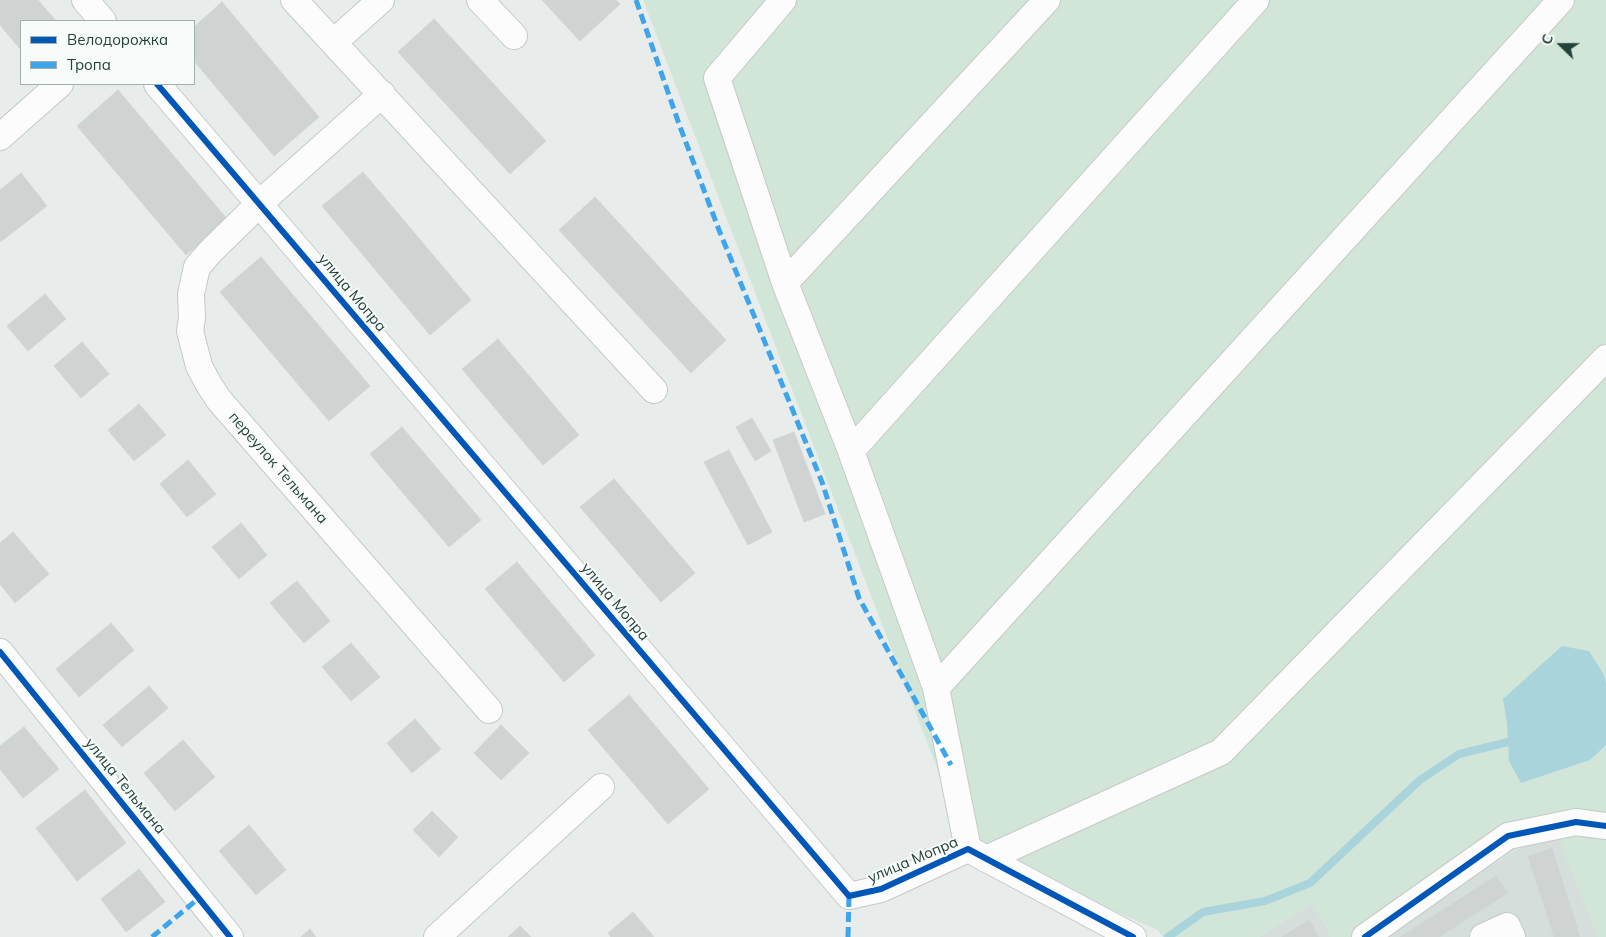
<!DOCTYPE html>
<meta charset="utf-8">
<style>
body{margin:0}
#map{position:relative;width:1606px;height:937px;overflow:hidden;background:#e8edeb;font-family:Mulish,sans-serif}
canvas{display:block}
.legend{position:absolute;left:20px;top:20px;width:175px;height:65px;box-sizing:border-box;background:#f7fbf9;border:1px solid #a3b1ad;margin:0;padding:6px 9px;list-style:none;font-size:15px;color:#24423a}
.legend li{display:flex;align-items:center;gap:10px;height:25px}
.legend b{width:25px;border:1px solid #a3b1ad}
.north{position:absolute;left:1536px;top:20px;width:50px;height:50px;-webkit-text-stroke:4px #f7fbf9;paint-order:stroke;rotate:292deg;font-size:14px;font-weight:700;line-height:20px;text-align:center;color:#24423a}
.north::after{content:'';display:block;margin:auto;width:18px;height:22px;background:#24423a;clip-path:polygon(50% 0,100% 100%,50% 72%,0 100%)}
</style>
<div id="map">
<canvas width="1606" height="937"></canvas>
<ul class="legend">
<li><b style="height:6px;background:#0057b8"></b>Велодорожка</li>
<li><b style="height:6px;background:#3ea4ec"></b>Тропа</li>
</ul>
<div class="north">С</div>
</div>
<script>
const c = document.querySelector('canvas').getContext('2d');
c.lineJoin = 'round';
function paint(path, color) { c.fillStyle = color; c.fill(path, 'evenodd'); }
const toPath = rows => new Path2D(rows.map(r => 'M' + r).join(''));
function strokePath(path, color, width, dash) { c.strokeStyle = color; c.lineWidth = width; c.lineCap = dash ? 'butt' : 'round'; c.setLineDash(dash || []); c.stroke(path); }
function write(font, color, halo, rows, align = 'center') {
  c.font = font + ' Mulish,sans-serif'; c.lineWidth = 4; c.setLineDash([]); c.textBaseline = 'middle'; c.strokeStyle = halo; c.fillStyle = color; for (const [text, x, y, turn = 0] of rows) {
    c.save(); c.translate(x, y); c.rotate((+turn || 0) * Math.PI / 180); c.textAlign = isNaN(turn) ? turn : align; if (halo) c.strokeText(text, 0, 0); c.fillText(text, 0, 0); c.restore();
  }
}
const built = toPath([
 [1555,827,1598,937,1370,937],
 [1313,903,1332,937,1258,937]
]);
const green = toPath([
 [643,0,1606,0,1606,937,1598,937,1554,827,1370,937,1332,937,1313,903,1258,937,1163,937,1158,930,968,849]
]);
const water = toPath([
 [1562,646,1589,651,1604,675,1606,683,1606,745,1590,760,1521,783,1509,761,1507,723,1503,699]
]);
const stream = toPath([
 [1168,937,1203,912,1265,901,1310,883,1420,780,1459,754,1508,742]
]);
const building = toPath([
 [0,0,38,0,56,21,21,21,21,50,0,25,0,0],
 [542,0,616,0,620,4,580,41,542,0],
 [222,2,319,117,274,156,194,61,194,27,222,2],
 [434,19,546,141,510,174,398,52,434,19],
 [118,90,228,220,186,255,77,126,118,90],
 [363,172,471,300,430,335,322,206,363,172],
 [21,173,47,206,0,242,0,190,21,173],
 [595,197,726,340,691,373,559,230,595,197],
 [261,257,370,386,329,421,220,292,261,257],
 [45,294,66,319,28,351,7,326,45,294],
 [498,339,579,435,543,465,462,369,498,339],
 [82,342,109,374,81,398,54,366,82,342],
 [139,404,166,435,134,461,108,430,139,404],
 [752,418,771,451,755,461,736,427,752,418],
 [402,427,481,520,449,547,370,454,402,427],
 [794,432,825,514,804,522,773,440,794,432],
 [729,450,772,532,748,545,704,462,729,450],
 [188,460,216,494,187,517,160,484,188,460],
 [614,479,695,573,661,602,580,507,614,479],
 [241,523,267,555,239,579,212,547,241,523],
 [13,532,49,574,15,603,0,584,0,543,13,532],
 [517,562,595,655,564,682,485,589,517,562],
 [297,581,330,621,304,643,270,603,297,581],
 [111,623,134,650,79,697,56,669,111,623],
 [351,643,380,677,351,701,322,667,351,643],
 [149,686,168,708,122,747,103,725,149,686],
 [629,695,709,789,668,824,588,730,629,695],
 [415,719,441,749,412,773,387,743,415,719],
 [501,725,529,753,501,780,474,753,501,725],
 [24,727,59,769,23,798,0,769,0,746,24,727],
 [183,740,215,777,175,811,144,773,183,740],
 [85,790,126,843,77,881,36,828,85,790],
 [432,811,458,837,439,857,413,830,432,811],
 [249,825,286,870,256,895,219,851,249,825],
 [1552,848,1580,937,1554,937,1528,856,1552,848],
 [139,869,165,902,126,932,101,899,139,869],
 [1496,876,1508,893,1439,937,1400,937,1496,876],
 [633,912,654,937,611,937,608,933,633,912],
 [1309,920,1319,937,1282,937,1309,920],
 [520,926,531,937,508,937,520,926],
 [310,929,316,937,301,937,310,929]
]);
const minor = toPath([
 [85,0,103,21],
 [294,0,654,390],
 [480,0,514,36],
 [783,0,717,78,785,283,851,451,936,688,968,849],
 [334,42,381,0],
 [157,84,849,896,881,889,968,849,1133,937],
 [382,94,260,203,210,252,197,267,191,294,192,318,190,331,199,366,208,383,219,400,489,710],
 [0,137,60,84],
 [785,283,1047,0],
 [851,451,1256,0],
 [0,652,230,937],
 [936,688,1561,0],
 [986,859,1221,752,1606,358],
 [437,937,601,787],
 [1365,937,1508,836,1576,822,1606,826],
 [1483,937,1507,926,1512,937]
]);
const quiet = toPath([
 [636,0,679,124,719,230,822,482,859,598,951,765],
 [152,937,199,898],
 [848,937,849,896]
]);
const cycleway = toPath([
 [157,84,849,896,881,889,968,849,1133,937],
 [0,652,230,937],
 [1365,937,1508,836,1576,822,1606,826]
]);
const streetNames = [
 ["улица Мопра",352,293,50],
 ["переулок Тельмана",278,468,49],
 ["улица Мопра",615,602,50],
 ["улица Тельмана",125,786,51],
 ["улица Мопра",913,860,-23]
];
paint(built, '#d6dedb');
paint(green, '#d1e6d8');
paint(water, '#a9d4db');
strokePath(stream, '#a9d4db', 8);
paint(building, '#cfd4d2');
strokePath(building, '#d1d6d4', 1);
strokePath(minor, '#c5cac8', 28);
strokePath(minor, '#fcfcfc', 26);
strokePath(quiet, '#3ea4ec', 5, [10, 5]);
strokePath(cycleway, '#0057b8', 6);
write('15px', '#24423a', '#f7fbf9', streetNames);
</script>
